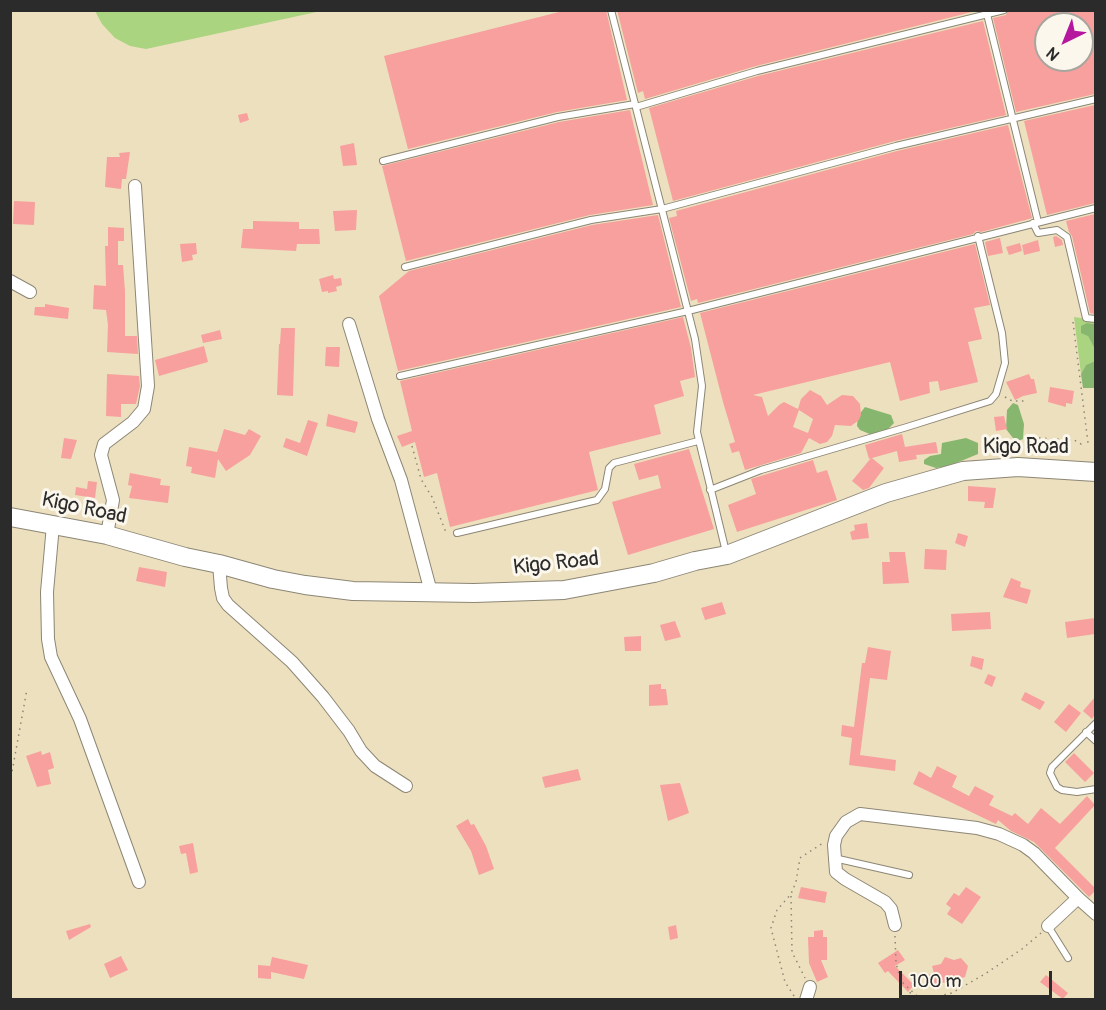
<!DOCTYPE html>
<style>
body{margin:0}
#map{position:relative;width:1106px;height:1010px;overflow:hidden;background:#ede0bf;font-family:Pangolin,sans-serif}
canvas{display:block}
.frame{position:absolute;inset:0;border:12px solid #2b2b2b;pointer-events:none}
.north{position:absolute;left:1034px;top:12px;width:60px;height:60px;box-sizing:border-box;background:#fbf7ec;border:2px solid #a8a59f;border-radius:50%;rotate:223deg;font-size:16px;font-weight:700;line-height:24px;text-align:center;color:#2b2b2b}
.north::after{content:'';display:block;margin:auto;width:21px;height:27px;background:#b5179e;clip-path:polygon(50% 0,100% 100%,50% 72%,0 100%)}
.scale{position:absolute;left:899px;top:971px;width:153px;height:27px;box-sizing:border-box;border:3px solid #2b2b2b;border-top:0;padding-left:8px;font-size:18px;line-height:21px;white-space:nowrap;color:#2b2b2b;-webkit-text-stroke:4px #fbf7ec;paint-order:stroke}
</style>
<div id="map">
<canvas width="1106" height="1010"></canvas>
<div class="frame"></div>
<div class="north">N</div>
<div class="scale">100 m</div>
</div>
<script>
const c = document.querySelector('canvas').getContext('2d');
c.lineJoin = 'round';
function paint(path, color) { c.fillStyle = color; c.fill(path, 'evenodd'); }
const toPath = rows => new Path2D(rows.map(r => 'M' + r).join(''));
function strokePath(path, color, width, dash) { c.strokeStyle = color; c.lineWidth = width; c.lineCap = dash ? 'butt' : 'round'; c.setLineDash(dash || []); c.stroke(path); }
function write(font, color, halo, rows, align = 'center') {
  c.font = font + ' Pangolin,sans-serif'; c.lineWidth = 6; c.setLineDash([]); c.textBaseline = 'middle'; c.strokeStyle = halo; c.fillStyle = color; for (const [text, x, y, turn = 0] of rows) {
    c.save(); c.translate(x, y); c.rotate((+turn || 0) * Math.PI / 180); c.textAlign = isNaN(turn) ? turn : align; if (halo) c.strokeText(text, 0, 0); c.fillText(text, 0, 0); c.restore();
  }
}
const green = toPath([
 [95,11,321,11,146,49,130,46,115,38,102,24],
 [1074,317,1095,320,1095,324,1087,323,1088,336,1096,349,1095,361,1086,365,1081,374]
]);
const forest = toPath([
 [1087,323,1095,324,1095,349,1088,336,1081,333,1081,326],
 [1095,361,1095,388,1083,388,1081,374,1086,365],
 [1013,403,1018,405,1024,424,1023,439,1016,442,1006,429,1007,410],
 [865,407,891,415,894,423,887,430,872,435,860,430,857,426,858,416],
 [966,438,978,443,978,454,949,466,936,468,924,464,924,460,930,456,941,454,942,443]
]);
const building = toPath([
 [567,10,606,10,627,100,557,112,408,149,384,56],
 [617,10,980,10,756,66,645,99,643,91,638,93],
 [1009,10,1095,10,1095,94,1016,112,993,18,1006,15],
 [1046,24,1082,24,1082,60,1046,60],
 [983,21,1006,115,895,141,673,201,649,108,758,76],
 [1095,105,1095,203,1047,215,1024,121],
 [630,110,653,205,590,215,406,261,382,166,559,122],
 [247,113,249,120,240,123,238,115],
 [1008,125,1032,218,1029,219,981,232,976,231,973,234,698,303,697,299,691,301,669,218,677,216,676,211,897,151],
 [354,143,357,165,343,166,340,146],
 [130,152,126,179,122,179,121,189,105,187,107,157,120,157,119,153],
 [14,201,35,202,34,225,13,224],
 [357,210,356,230,335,231,333,211],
 [1095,214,1095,314,1090,313,1072,236,1069,232,1066,221],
 [658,215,681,307,398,371,379,296,409,271,592,225],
 [253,221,299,222,299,229,319,229,320,244,297,244,296,251,241,248,243,229,253,229],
 [108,227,124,228,124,241,118,241,118,265,123,265,125,291,125,336,137,336,138,354,107,352,108,325,106,310,93,309,94,285,106,286,105,246,108,246],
 [1056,236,1062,240,1063,245,1055,247,1053,237],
 [1000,238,1003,253,988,256,985,242],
 [1038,240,1040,251,1024,255,1022,245],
 [196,243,197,254,192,255,193,260,182,262,180,244],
 [1020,243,1022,251,1009,255,1006,247],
 [975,244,990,305,974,308,982,339,968,342,978,382,940,391,938,381,929,382,930,393,900,401,890,362,753,395,762,397,768,416,779,405,784,402,798,409,801,399,810,390,821,396,827,405,842,395,853,396,860,404,861,415,859,420,851,426,835,425,832,436,827,442,820,444,809,438,801,453,745,470,739,451,732,453,729,444,735,442,723,402,700,313],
 [799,410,813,419,808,433,793,427],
 [333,275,334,279,341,278,342,285,336,287,337,291,328,293,328,291,322,292,319,279],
 [45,304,69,308,68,319,34,315,35,307,45,307],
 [683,317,691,348,695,377,680,381,684,396,654,405,661,434,589,452,598,490,450,527,437,473,424,477,415,442,402,447,397,436,412,431,400,381],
 [281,328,295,328,293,396,277,395,279,344,280,344],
 [220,330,222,339,203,343,201,335],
 [204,346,208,362,159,376,155,360],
 [326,347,340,347,339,367,325,366],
 [107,374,139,376,140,386,136,404,121,404,121,417,106,416],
 [1029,374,1031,379,1034,379,1037,393,1023,396,1015,400,1006,382],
 [1050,387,1074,391,1072,404,1066,403,1066,407,1048,402],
 [328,414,358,422,355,433,326,426],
 [1004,416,1007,429,996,431,994,417],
 [308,420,318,423,307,456,283,447,286,438,300,443],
 [224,429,245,435,249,429,261,436,250,455,226,471,218,459,215,478,191,473,192,467,186,466,189,447,217,452],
 [902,434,905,447,936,442,938,453,916,455,917,459,899,462,897,451,872,458,884,468,869,488,863,490,852,481,871,458,869,459,865,445],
 [64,438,77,440,71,459,61,458],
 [689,449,714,529,628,555,612,502,661,488,658,475,639,480,634,464],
 [813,460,817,473,827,470,837,500,737,532,728,505,756,494,751,479],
 [130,473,161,479,160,485,170,486,168,503,129,498,132,486,128,485],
 [88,481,97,482,95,498,75,495,76,487,87,489],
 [968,486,996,488,993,508,984,508,985,502,968,501],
 [867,523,869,538,852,540,850,532,855,530,854,525],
 [958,533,968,536,965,547,955,543],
 [925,549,947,550,946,570,924,569],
 [889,552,905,552,909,583,883,584,882,562,890,562],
 [139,567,167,572,165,587,136,581],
 [1011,578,1021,582,1020,587,1031,590,1027,604,1003,597],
 [722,602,726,614,705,620,701,608],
 [990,612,991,629,952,631,951,614],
 [1095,618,1095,634,1067,638,1065,622],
 [675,621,681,637,665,641,660,625],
 [641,636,641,651,625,651,624,637],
 [868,647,891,651,887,680,870,678,860,755,896,760,895,771,849,765,852,738,841,736,842,725,854,727,862,663,865,663],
 [972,656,984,659,982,670,970,666],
 [988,674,996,677,992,687,984,683],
 [661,684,661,689,666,689,668,705,649,706,649,685],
 [1025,692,1045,702,1040,710,1021,700],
 [1095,697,1095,714,1092,719,1083,711],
 [1069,704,1081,713,1066,732,1054,722],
 [41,751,42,755,50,752,54,768,48,770,51,784,37,787,26,756],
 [1074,753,1094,773,1085,782,1065,762],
 [937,766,957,776,952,787,969,796,975,786,994,796,989,805,1012,816,1015,813,1028,824,1041,808,1060,824,1087,796,1095,805,1055,848,1095,888,1095,891,1089,897,1034,842,1011,831,998,820,996,824,913,784,919,771,931,778],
 [578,769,581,780,545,788,542,777],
 [680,783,689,813,668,821,660,785],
 [468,819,471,825,474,824,486,846,494,869,479,875,471,851,456,826],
 [193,843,198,872,190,874,186,853,181,854,179,846],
 [801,887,827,892,825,903,798,898],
 [966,887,981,897,962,924,947,914,951,908,946,904,954,893,959,896],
 [90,924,91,927,69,940,66,931],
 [676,925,678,938,670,940,668,927],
 [823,930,823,937,827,937,827,960,821,960,828,977,817,982,809,963,808,937,814,937,814,931],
 [898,950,905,960,895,966,914,985,908,992,888,971,885,973,878,963],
 [121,956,128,970,110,978,104,964],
 [272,957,308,965,304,979,271,972,271,979,258,978,258,965,270,966],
 [945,957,954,960,961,958,968,966,965,977,956,980,954,986,949,982,928,985,925,976,934,973,932,966,941,964],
 [1046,975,1068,993,1063,999,1040,982]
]);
const path = toPath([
 [1073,322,1088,443],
 [1005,397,1012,401,1024,401],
 [1039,438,1074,440,1081,444,1083,440],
 [412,446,421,479,432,497,445,530,447,532],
 [10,783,27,689],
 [791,896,792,952,805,978],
 [895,936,896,963,901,981,917,996,925,999,952,993,985,974,1022,949,1041,933],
 [910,992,913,1000],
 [794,996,785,982,771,928,777,910,791,894,796,882,800,858,823,843]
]);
const lane = toPath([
 [611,10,695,339,702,386,697,432,726,552],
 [986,10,1038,222],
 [636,107,757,71,1004,10],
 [383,161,558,117,635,104],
 [1033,223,1038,233,1057,230,1067,237,1086,318,1096,319],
 [405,267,591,220,662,209,896,146,1096,99],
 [400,376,688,311,1096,208],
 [710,490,761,470,907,427,990,401,996,394,1005,363,1002,333,978,236],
 [457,533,597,500,605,489,609,468,614,463,698,441],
 [1096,723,1052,767,1050,773,1057,787,1062,790,1077,792,1096,789],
 [1086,732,1096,741],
 [834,858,909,875],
 [1048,926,1068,958]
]);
const street = toPath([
 [10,281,30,292],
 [349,324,378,419,401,480,431,592],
 [53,525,47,592,48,639,51,657,80,719,139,882],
 [107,535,113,500,101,455,104,444,133,422,144,409,148,386,135,186],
 [219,564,221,588,223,598,228,605,292,662,323,697,349,731,361,751,375,766,406,786],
 [1078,898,1096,914],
 [895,925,891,909,885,902,845,879,836,872,834,845,836,836,846,822,860,814,977,828,999,834,1023,845,1034,853,1078,898,1048,926],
 [806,1000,810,987]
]);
const secondary = toPath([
 [10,517,107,535,185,557,219,564,273,579,305,585,353,591,474,593,564,590,654,573,695,561,727,555,886,493,963,471,1018,467,1096,472]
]);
const streetNames = [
 ["Kigo Road",1026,448],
 ["Kigo Road",84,509,12],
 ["Kigo Road",556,564,-6]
];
paint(green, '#aad47f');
paint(forest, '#87b66e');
paint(building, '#f7a09d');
strokePath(lane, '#8c8675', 8);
strokePath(street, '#8c8675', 14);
strokePath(secondary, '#8c8675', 20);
strokePath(path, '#8c8675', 1.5, [1.5, 4.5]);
strokePath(lane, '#fff', 6);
strokePath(street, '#fff', 12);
strokePath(secondary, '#fff', 18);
write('21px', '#2b2b2b', '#fbf7ec', streetNames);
</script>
